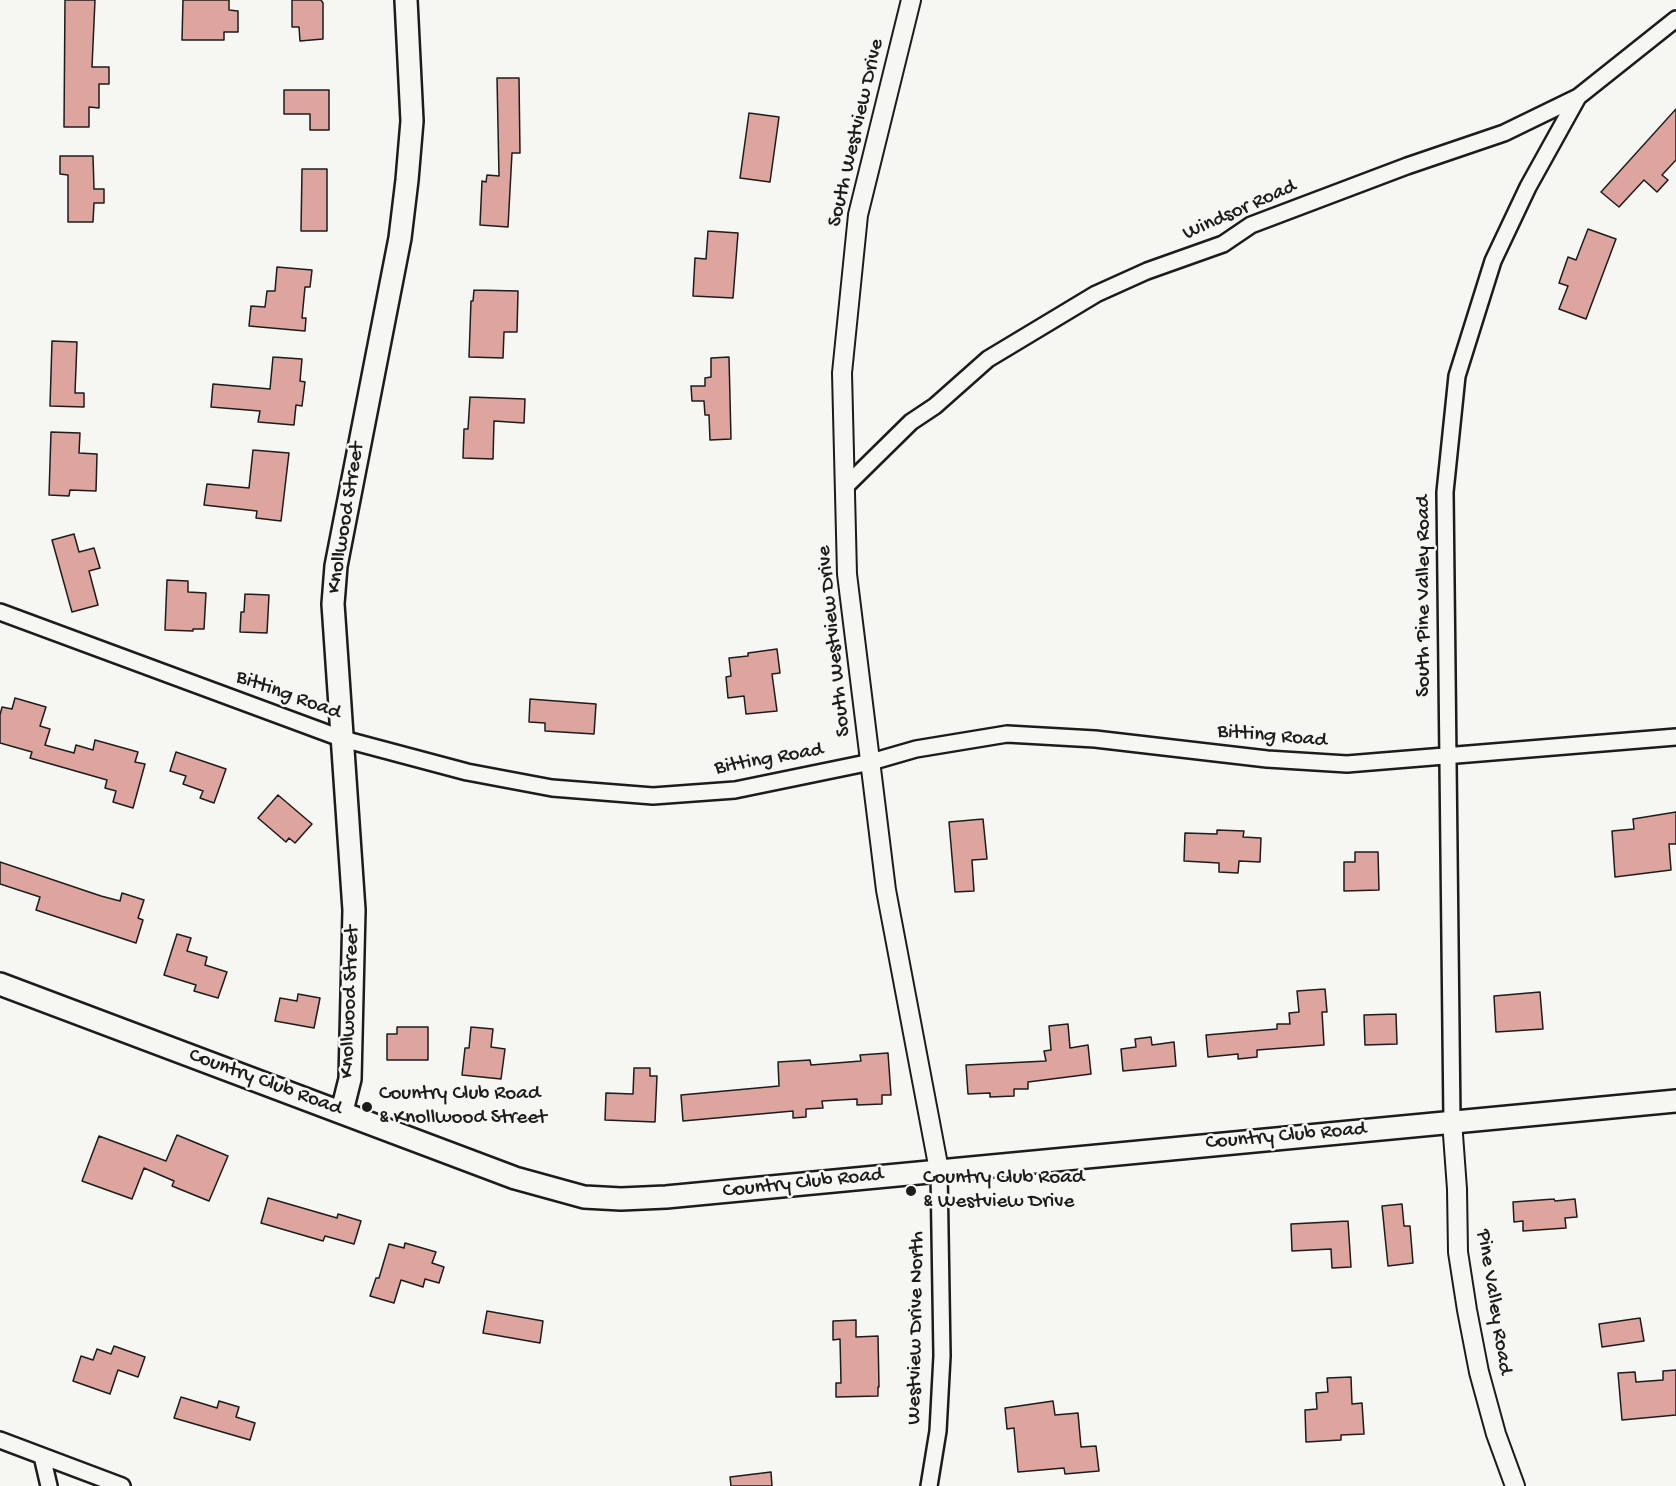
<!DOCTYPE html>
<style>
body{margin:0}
canvas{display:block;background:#f6f6f2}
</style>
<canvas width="1676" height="1486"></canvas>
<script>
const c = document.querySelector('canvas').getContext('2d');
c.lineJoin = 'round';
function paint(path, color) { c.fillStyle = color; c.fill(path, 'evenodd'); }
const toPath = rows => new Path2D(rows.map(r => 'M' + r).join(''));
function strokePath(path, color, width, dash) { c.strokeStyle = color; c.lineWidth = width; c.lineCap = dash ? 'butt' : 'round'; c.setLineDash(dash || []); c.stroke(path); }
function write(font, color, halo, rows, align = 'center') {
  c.font = font + ' "Gochi Hand",sans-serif'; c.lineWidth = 5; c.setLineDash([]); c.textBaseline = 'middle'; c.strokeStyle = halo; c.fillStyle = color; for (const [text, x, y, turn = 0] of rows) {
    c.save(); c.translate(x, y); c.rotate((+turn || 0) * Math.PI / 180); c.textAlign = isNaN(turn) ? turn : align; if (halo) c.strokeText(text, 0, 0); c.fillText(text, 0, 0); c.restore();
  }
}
const building = toPath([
 [65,0,95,0,92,67,109,67,109,84,99,84,99,108,89,107,89,127,64,127,65,0],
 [183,0,229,0,229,10,238,11,238,32,224,32,224,40,182,40,183,0],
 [292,0,321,0,323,3,323,39,300,41,299,27,292,27,292,0],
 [497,78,519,78,520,153,512,153,508,227,480,225,482,181,486,182,487,175,499,176,497,78],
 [284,90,329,90,329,130,310,130,310,114,284,114,284,90],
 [1676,109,1676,160,1662,175,1668,180,1657,192,1644,180,1619,207,1601,192,1676,109],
 [749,113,779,117,770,182,740,178,749,113],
 [60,156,93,156,94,189,104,189,104,203,94,203,93,222,68,222,68,175,60,174,60,156],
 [302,169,327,169,327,231,301,231,302,169],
 [1588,229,1616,239,1586,319,1559,309,1568,286,1559,283,1568,257,1576,260,1588,229],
 [708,231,738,233,733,298,693,296,695,258,706,259,708,231],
 [277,267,312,270,310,287,305,287,302,318,306,318,305,331,249,326,251,306,265,307,267,291,275,291,277,267],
 [474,290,518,291,517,332,504,332,503,358,469,357,471,301,473,301,474,290],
 [52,341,77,342,75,393,84,393,84,407,50,406,52,341],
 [273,357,302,359,300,381,305,382,302,406,296,405,294,425,258,422,260,411,211,407,213,384,270,389,273,357],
 [729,357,731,439,710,440,709,415,705,415,704,401,692,401,691,386,705,386,705,378,711,377,711,358,729,357],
 [470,397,525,399,524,423,494,421,493,459,463,458,464,429,468,429,470,397],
 [51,432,80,433,79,453,97,454,96,491,70,490,69,496,49,495,51,432],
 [253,450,289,453,281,521,256,518,257,511,204,505,207,484,249,488,253,450],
 [74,534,79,552,94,548,100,568,89,571,98,605,72,612,52,540,74,534],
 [167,580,188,581,188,592,206,593,204,629,193,629,193,631,165,630,167,580],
 [245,594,269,595,267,633,240,632,241,612,244,612,245,594],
 [777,649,780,673,772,674,777,711,746,714,744,696,728,698,726,677,731,676,729,658,748,656,748,653,777,649],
 [15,698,46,707,40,726,50,729,45,745,74,753,76,745,93,750,95,740,138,752,135,762,145,764,133,808,113,802,116,791,105,788,107,780,30,758,32,752,0,743,0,715,2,707,12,709,15,698],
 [530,699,596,704,594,734,545,731,545,723,529,722,530,699],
 [176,752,226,769,214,803,200,798,203,791,183,784,186,776,170,771,176,752],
 [278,795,312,824,295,843,289,838,286,842,258,818,278,795],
 [1676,812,1676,844,1669,844,1671,870,1615,877,1612,831,1634,829,1633,819,1676,812],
 [983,819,987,859,972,860,974,891,955,892,949,822,983,819],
 [1217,830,1244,831,1243,837,1261,838,1260,862,1239,861,1238,873,1219,872,1219,863,1184,861,1185,833,1217,834,1217,830],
 [1355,852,1378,852,1379,890,1344,891,1344,862,1355,862,1355,852],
 [0,862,101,896,120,901,122,893,144,900,138,918,143,920,136,943,36,910,40,897,0,884,0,862],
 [177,934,191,938,187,951,207,957,205,965,227,972,218,998,194,991,196,985,164,975,177,934],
 [1325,989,1327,1012,1322,1012,1324,1045,1257,1050,1257,1057,1238,1059,1238,1054,1208,1057,1206,1035,1277,1029,1277,1024,1290,1024,1289,1013,1299,1012,1297,991,1325,989],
 [1540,992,1543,1029,1496,1032,1494,996,1540,992],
 [298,994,320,998,314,1028,275,1021,280,998,297,1001,298,994],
 [1396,1014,1397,1044,1365,1045,1364,1015,1396,1014],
 [1068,1024,1070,1048,1088,1045,1091,1074,1028,1082,1028,1089,1014,1089,1014,1096,990,1097,990,1093,968,1094,966,1065,1046,1061,1044,1051,1051,1050,1049,1026,1068,1024],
 [397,1027,428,1027,428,1060,387,1060,387,1034,397,1034,397,1027],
 [471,1027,493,1029,491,1047,505,1049,501,1079,462,1075,465,1048,469,1048,471,1027],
 [1151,1037,1152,1045,1174,1042,1176,1066,1123,1071,1121,1049,1136,1047,1135,1039,1151,1037],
 [888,1053,891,1095,882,1095,882,1104,857,1105,857,1099,822,1101,823,1108,806,1109,806,1117,793,1118,793,1111,683,1121,681,1095,779,1086,778,1062,810,1060,811,1065,861,1061,860,1055,888,1053],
 [634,1068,650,1068,650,1076,657,1076,655,1122,605,1120,606,1093,633,1094,634,1068],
 [177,1135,228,1156,209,1201,172,1186,174,1181,144,1168,132,1199,82,1181,99,1136,166,1161,177,1135],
 [268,1198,337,1218,338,1214,361,1221,354,1244,325,1236,323,1241,261,1223,268,1198],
 [1554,1199,1555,1201,1575,1199,1577,1217,1565,1218,1566,1228,1523,1231,1523,1221,1514,1222,1513,1202,1554,1199],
 [1402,1204,1404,1226,1410,1226,1413,1263,1388,1266,1382,1206,1402,1204],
 [1348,1221,1351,1267,1332,1268,1331,1249,1292,1251,1291,1224,1348,1221],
 [405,1243,436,1252,432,1263,444,1267,439,1283,425,1279,423,1287,401,1280,394,1303,370,1296,376,1278,379,1278,389,1244,404,1248,405,1243],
 [487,1311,543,1321,540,1343,483,1333,487,1311],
 [1640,1318,1644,1341,1602,1347,1599,1324,1640,1318],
 [856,1320,856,1337,878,1336,879,1387,878,1387,878,1396,836,1397,836,1383,841,1383,840,1339,833,1340,833,1321,856,1320],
 [114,1346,145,1357,138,1377,118,1370,110,1394,73,1381,81,1356,93,1360,97,1349,111,1354,114,1346],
 [1676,1370,1676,1415,1622,1420,1618,1373,1635,1372,1636,1382,1663,1380,1663,1371,1676,1370],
 [1351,1377,1352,1404,1362,1403,1364,1434,1341,1435,1341,1440,1306,1442,1305,1410,1317,1409,1316,1393,1328,1392,1327,1378,1351,1377],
 [181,1397,217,1408,219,1401,239,1407,236,1417,255,1423,250,1440,174,1418,181,1397],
 [1053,1401,1055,1415,1078,1413,1081,1447,1096,1446,1099,1471,1065,1474,1064,1468,1018,1472,1014,1428,1007,1429,1005,1408,1053,1401],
 [771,1472,772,1486,731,1486,730,1477,771,1472]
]);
const minor = toPath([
 [846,486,911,422,935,406,988,359,1096,294,1147,271,1223,244,1251,225,1407,166,1504,133,1578,97,1676,19],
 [0,612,343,739,467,772,552,788,653,796,735,790,871,762,916,749,1007,734,1095,739,1267,759,1347,764,1676,737],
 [1452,1121,1445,492,1457,376,1493,261,1528,187,1578,97],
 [0,1440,122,1486],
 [42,1456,49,1486],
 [929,1486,938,1431,942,1356,939,1170]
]);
const tertiary = toPath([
 [911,0,858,215,842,373,847,574,886,890,939,1170],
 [1452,1121,1457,1189,1458,1252,1467,1310,1479,1372,1496,1434,1515,1486]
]);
const secondary = toPath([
 [0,984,515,1178,584,1197,621,1199,666,1197,1676,1101],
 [342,1111,350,1079,354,910,333,604,336,566,400,238,407,180,412,121,406,0]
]);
const markers = [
 [367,1107,6,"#1c1c1c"],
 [911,1191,6,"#1c1c1c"]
];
const streetNames = [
 ["South Westview Drive",857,133,-77],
 ["Windsor Road",1240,211,-24],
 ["Knollwood Street",347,518,-81],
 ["South Pine Valley Road",1425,596,-90],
 ["South Westview Drive",835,641,-96],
 ["Bitting Road",288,696,20],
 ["Bitting Road",1272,737,5],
 ["Bitting Road",769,760,-10],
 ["Knollwood Street",351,1002,-88],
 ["Country Club Road",265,1083,20],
 ["Country Club Road",1286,1137,-5],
 ["Country Club Road",803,1184,-6],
 ["Pine Valley Road",1493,1302,81],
 ["Westview Drive North",917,1328,-89]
];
const poiNames = [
 ["Country Club Road",379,1095],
 ["& Knollwood Street",379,1119],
 ["Country Club Road",923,1179],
 ["& Westview Drive",923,1203]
];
paint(building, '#dea49e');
strokePath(building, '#1c1c1c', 1.5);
strokePath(minor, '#1c1c1c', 20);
strokePath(tertiary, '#1c1c1c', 22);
strokePath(secondary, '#1c1c1c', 26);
strokePath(minor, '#f6f6f2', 15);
strokePath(tertiary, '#f6f6f2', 18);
strokePath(secondary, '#f6f6f2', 21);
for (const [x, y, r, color] of markers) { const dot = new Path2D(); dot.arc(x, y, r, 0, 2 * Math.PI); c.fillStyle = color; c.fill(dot); strokePath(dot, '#f6f6f2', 2); }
write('21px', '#1c1c1c', '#f6f6f2', streetNames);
write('21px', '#1c1c1c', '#f6f6f2', poiNames, 'left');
</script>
